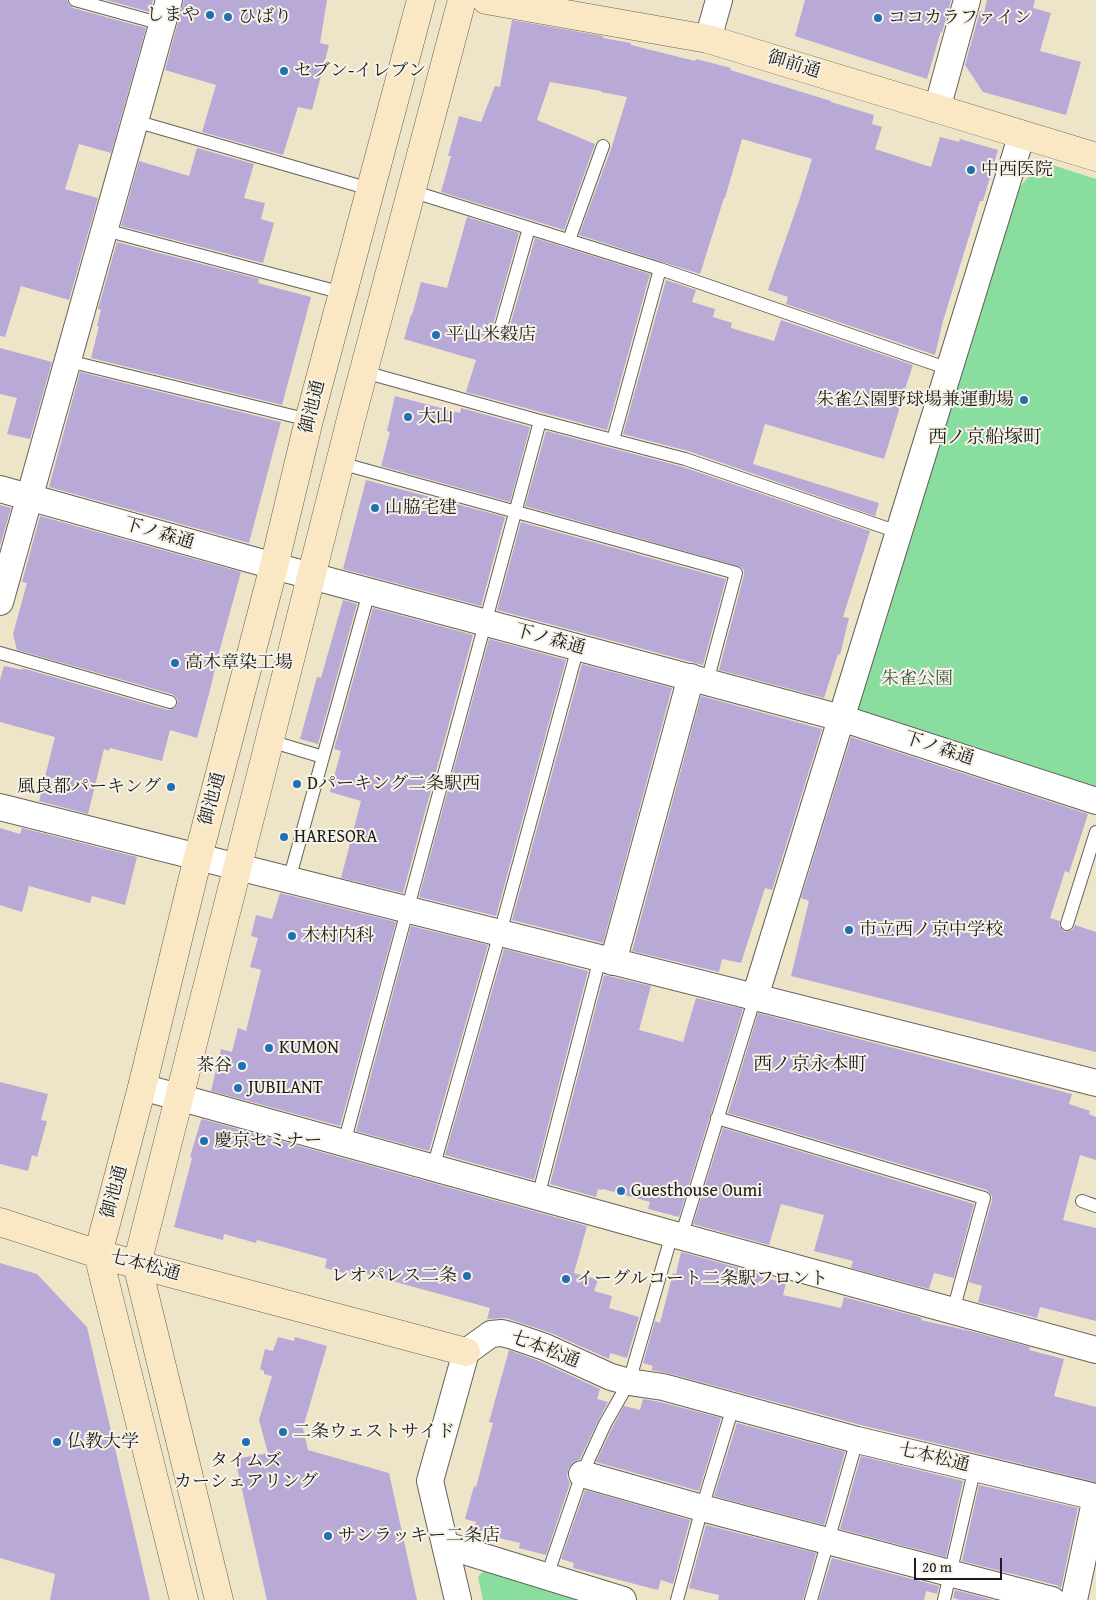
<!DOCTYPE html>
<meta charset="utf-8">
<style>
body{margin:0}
#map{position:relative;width:1096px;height:1600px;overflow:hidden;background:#eee5c9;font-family:"Gentium Book Plus",serif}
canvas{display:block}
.scale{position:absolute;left:914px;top:1558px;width:88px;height:22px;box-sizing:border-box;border:2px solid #1c1c1c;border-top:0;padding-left:6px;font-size:15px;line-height:18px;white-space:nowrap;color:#1c1c1c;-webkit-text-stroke:4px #f7f3e8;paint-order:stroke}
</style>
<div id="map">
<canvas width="1096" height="1600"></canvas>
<div class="scale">20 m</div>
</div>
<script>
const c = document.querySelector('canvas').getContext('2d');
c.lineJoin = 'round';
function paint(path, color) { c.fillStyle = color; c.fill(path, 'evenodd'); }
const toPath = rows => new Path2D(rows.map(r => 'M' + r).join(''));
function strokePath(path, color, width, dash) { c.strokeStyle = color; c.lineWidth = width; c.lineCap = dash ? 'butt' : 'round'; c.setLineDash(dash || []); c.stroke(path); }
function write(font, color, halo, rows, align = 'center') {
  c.font = font + ' "Gentium Book Plus","Noto Serif JP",serif'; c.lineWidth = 4; c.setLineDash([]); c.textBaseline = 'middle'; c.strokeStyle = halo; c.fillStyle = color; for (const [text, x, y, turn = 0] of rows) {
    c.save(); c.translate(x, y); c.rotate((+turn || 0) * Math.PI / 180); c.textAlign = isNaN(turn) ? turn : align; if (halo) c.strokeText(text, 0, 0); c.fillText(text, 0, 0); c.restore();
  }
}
const green = toPath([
 [1046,163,1096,179,1096,792,854,710,1016,192,1036,167],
 [486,1568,586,1600,483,1600,478,1577]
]);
const building = toPath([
 [0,0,67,0,69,5,73,8,146,28,111,153,79,144,65,189,98,198,69,300,21,286,5,337,0,336],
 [106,0,153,0,150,12],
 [184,0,327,0,320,43,329,45,312,110,298,107,283,155,202,132,216,85,165,70],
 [805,0,950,0,951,1,942,33,941,31,927,79,795,36],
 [987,0,1035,0,1033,8,1051,13,1040,51,1081,62,1066,115,983,92,965,65,980,11,984,12],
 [512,20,603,36,603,38,631,43,631,45,695,61,696,59,731,68,730,70,831,101,831,102,874,115,872,124,882,127,875,149,931,167,940,137,959,142,960,139,998,150,983,201,980,201,943,321,935,355,786,304,788,297,768,290,799,201,812,159,742,139,725,198,724,198,700,274,579,235,611,149,627,97,601,92,601,91,550,82,537,120,595,144,564,230,441,192,451,156,448,156,459,116,481,122,495,86,500,87],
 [197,148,254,164,244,198,265,203,261,219,274,223,263,263,121,226,139,161,189,176],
 [467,217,519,233,491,332,491,336,496,342,501,342,507,336,535,238,650,274,607,430,466,392,476,360,404,339,411,315,412,315,421,282,447,288],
 [117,242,259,279,258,283,311,297,282,405,91,358,99,326,97,326,101,310,98,309],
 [666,280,696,290,692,302,715,309,713,317,732,323,731,328,774,341,781,320,913,365,899,407,900,407,884,459,765,424,753,464,879,503,875,516,688,451,623,434],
 [0,348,52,362,30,439,7,434,17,398,0,394],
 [80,372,281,422,249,543,49,487],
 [395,396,460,413,461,408,530,427,510,502,381,466,390,432,387,431],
 [546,431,683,467,870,531,843,617,849,618,840,655,838,654,824,698,719,670,744,575,744,570,741,567,525,506],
 [366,480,505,517,481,606,343,569],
 [0,505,11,508,0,546],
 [40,516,241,572,218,656,209,694,197,738,170,730,162,761,110,748,109,751,104,749,88,814,39,801,55,737,0,722,0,680,4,666,23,670,22,668,168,710,175,708,178,701,176,697,172,694,17,650,13,634,27,583,22,582],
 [521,522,726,579,703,665,497,610],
 [343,600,357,604,318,744,300,739,317,677,321,678],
 [373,608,473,635,403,893,341,878,361,801,330,792,341,751,334,749],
 [489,639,566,660,496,916,419,897],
 [582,664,672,688,603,943,512,920],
 [701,696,822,729,772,890,765,888,741,963,722,959,719,972,632,951],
 [851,737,1088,814,1069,873,1065,871,1050,918,1060,921,1059,926,1065,932,1072,930,1075,925,1096,932,1096,1052,791,976,809,901,801,898],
 [0,828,20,834,22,828,137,857,125,905,92,896,90,903,29,886,22,912,0,905],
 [280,893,396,922,340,1126,211,1091,221,1049,232,1052,238,1028,246,1031,261,970,250,967,258,938,251,936,256,915,272,919],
 [411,926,488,945,429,1151,356,1131],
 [504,949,588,971,534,1180,445,1155],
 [604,975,651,986,639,1030,683,1042,696,998,743,1009,679,1217,648,1209,650,1202,603,1189,602,1190,598,1189,596,1197,550,1184],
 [758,1013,1072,1094,1069,1104,1090,1111,1089,1114,1096,1117,1096,1160,1080,1155,1063,1220,1096,1228,1096,1321,1040,1307,1037,1318,978,1302,982,1286,969,1282,992,1200,992,1196,987,1190,728,1113],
 [0,1082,48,1094,41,1120,47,1121,37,1157,32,1155,28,1171,0,1164],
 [202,1119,587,1226,574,1273,598,1280,594,1291,612,1296,609,1308,639,1317,627,1358,610,1353,609,1359,551,1333,506,1318,487,1319,490,1308,356,1271,355,1276,325,1268,327,1259,257,1240,256,1243,224,1234,223,1240,174,1227,192,1158,190,1157,201,1120],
 [723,1128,974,1204,954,1278,934,1273,929,1289,851,1268,853,1261,814,1251,824,1215,781,1204,769,1245,693,1224],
 [681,1252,761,1274,760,1277,786,1283,783,1295,841,1308,844,1297,922,1318,921,1320,970,1331,1030,1347,1029,1350,1064,1359,1054,1396,1096,1407,1096,1482,861,1425,667,1373,651,1370,653,1366,643,1363,655,1321,660,1323,673,1273,676,1274],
 [0,1263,37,1274,87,1327,150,1600,50,1600,55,1574,0,1558],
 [278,1337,294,1341,295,1337,327,1346,303,1428,308,1450,389,1473,417,1600,267,1600,235,1459,268,1453,259,1420,272,1376,264,1374,264,1371,260,1369,265,1349,273,1351],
 [509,1350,539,1361,600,1389,597,1399,608,1402,598,1421,580,1459,572,1463,568,1469,567,1477,570,1483,546,1555,519,1548,520,1543,499,1538,499,1535,474,1529,476,1522,465,1519,474,1486,476,1487,493,1423,489,1422],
 [643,1399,660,1402,721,1418,699,1491,596,1462,612,1428,624,1406,640,1410],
 [737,1423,845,1452,824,1525,714,1496],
 [861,1456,963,1481,946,1557,840,1529],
 [979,1485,1078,1508,1061,1588,1056,1585,962,1561],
 [585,1490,690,1520,673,1584,661,1580,658,1590,573,1568,574,1563,561,1559],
 [706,1525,816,1553,803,1600,718,1600,719,1595,689,1588],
 [832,1558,939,1586,937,1594,926,1591,924,1600,819,1600],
 [955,1590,993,1600,960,1600,953,1598]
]);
const lane = toPath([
 [75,0,162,24],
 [135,121,370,189],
 [411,191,660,269,949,369],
 [105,230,343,293],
 [569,240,603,146],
 [499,334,529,228],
 [68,361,309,420],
 [364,372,540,421,685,459,898,532],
 [613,440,660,269],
 [340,463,736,573,707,682],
 [0,653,170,702],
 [270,741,323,757,369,592],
 [289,880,323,757],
 [1067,924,1096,832],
 [717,1118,984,1198,953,1311],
 [344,1143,540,421],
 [433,1168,500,933,578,647],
 [538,1197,600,958],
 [1082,1201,1096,1206],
 [681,1237,755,997],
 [547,1576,582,1474,605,1424,629,1382,672,1234],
 [677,1600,702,1508,733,1407],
 [811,1600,857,1440],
 [944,1600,975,1467]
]);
const street = toPath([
 [708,39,719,0],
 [937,109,967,0],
 [0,489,274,566,841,718,1096,801],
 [0,602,169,0],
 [0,807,1096,1083],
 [613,962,691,677],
 [755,997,1022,134],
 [142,1087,672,1234,1096,1350],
 [582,1474,702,1508,1052,1600],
 [445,1545,623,1600],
 [458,1600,430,1481,466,1352,491,1334,502,1333,513,1336,545,1347,611,1377,629,1382,663,1387,857,1440,1096,1497],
 [1074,1600,1096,1497]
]);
const secondary = toPath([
 [486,0,708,39,1096,157],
 [0,1222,98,1254,466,1352],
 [184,1600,98,1254,142,1087,198,857,274,566,309,420,421,0],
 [219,1600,137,1264,351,419,462,0]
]);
const markers = [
 [210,15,5,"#1f6fb2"],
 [228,17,5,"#1f6fb2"],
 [878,18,5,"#1f6fb2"],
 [284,71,5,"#1f6fb2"],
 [971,170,5,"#1f6fb2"],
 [436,335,5,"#1f6fb2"],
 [1024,400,5,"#1f6fb2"],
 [408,417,5,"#1f6fb2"],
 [375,508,5,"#1f6fb2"],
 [175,663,5,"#1f6fb2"],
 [297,784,5,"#1f6fb2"],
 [171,787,5,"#1f6fb2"],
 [284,837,5,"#1f6fb2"],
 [849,930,5,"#1f6fb2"],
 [292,936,5,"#1f6fb2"],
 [269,1048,5,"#1f6fb2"],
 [242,1066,5,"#1f6fb2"],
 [238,1088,5,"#1f6fb2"],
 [204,1141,5,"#1f6fb2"],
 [621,1191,5,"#1f6fb2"],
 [467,1276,5,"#1f6fb2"],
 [566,1279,5,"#1f6fb2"],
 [283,1432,5,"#1f6fb2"],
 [57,1442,5,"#1f6fb2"],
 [246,1442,5,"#1f6fb2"],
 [328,1536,5,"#1f6fb2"]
];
const poiNames = [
 ["しまや",200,15,"right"],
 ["ひばり",238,17],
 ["ココカラファイン",888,18],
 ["セブン-イレブン",294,71],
 ["中西医院",981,170],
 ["平山米穀店",446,335],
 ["朱雀公園野球場兼運動場",1014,400,"right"],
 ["大山",418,417],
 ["山脇宅建",385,508],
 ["高木章染工場",185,663],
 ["Dパーキング二条駅西",307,784],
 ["風良都パーキング",161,787,"right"],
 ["HARESORA",294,837],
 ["市立西ノ京中学校",859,930],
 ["木村内科",302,936],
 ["KUMON",279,1048],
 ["茶谷",232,1066,"right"],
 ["JUBILANT",248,1088],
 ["慶京セミナー",214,1141],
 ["Guesthouse Oumi",631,1191],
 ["レオパレス二条",457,1276,"right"],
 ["イーグルコート二条駅フロント",576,1279],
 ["二条ウェストサイド",293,1432],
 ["仏教大学",67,1442],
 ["タイムズ",246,1461,"center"],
 ["カーシェアリング",246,1482,"center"],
 ["サンラッキー二条店",338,1536]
];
const streetNames = [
 ["御前通",794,65,17],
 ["御池通",313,407,-76],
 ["下ノ森通",159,534,16],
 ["下ノ森通",550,640,15],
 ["下ノ森通",939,749,18],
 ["御池通",213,799,-75],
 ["御池通",115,1192,-75],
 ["七本松通",145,1266,15],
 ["七本松通",545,1350,21],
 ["七本松通",934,1458,13]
];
const parkNames = [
 ["朱雀公園",917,679]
];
const neighbourhoodNames = [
 ["西ノ京船塚町",985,438],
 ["西ノ京永本町",810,1065]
];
paint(green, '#88dd9f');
paint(building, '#b9a9d6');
strokePath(lane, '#666259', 14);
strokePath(street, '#666259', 28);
strokePath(secondary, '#666259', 29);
strokePath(lane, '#fff', 12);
strokePath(street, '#fff', 26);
strokePath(secondary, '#fae7c3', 28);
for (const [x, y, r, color] of markers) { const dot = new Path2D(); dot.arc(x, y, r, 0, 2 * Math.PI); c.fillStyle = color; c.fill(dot); strokePath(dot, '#f7f3e8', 2); }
write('18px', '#1c1c1c', '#f7f3e8', poiNames, 'left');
write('18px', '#1c1c1c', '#f7f3e8', streetNames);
write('18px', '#3c5643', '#f7f3e8', parkNames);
write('19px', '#1c1c1c', '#f7f3e8', neighbourhoodNames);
</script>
